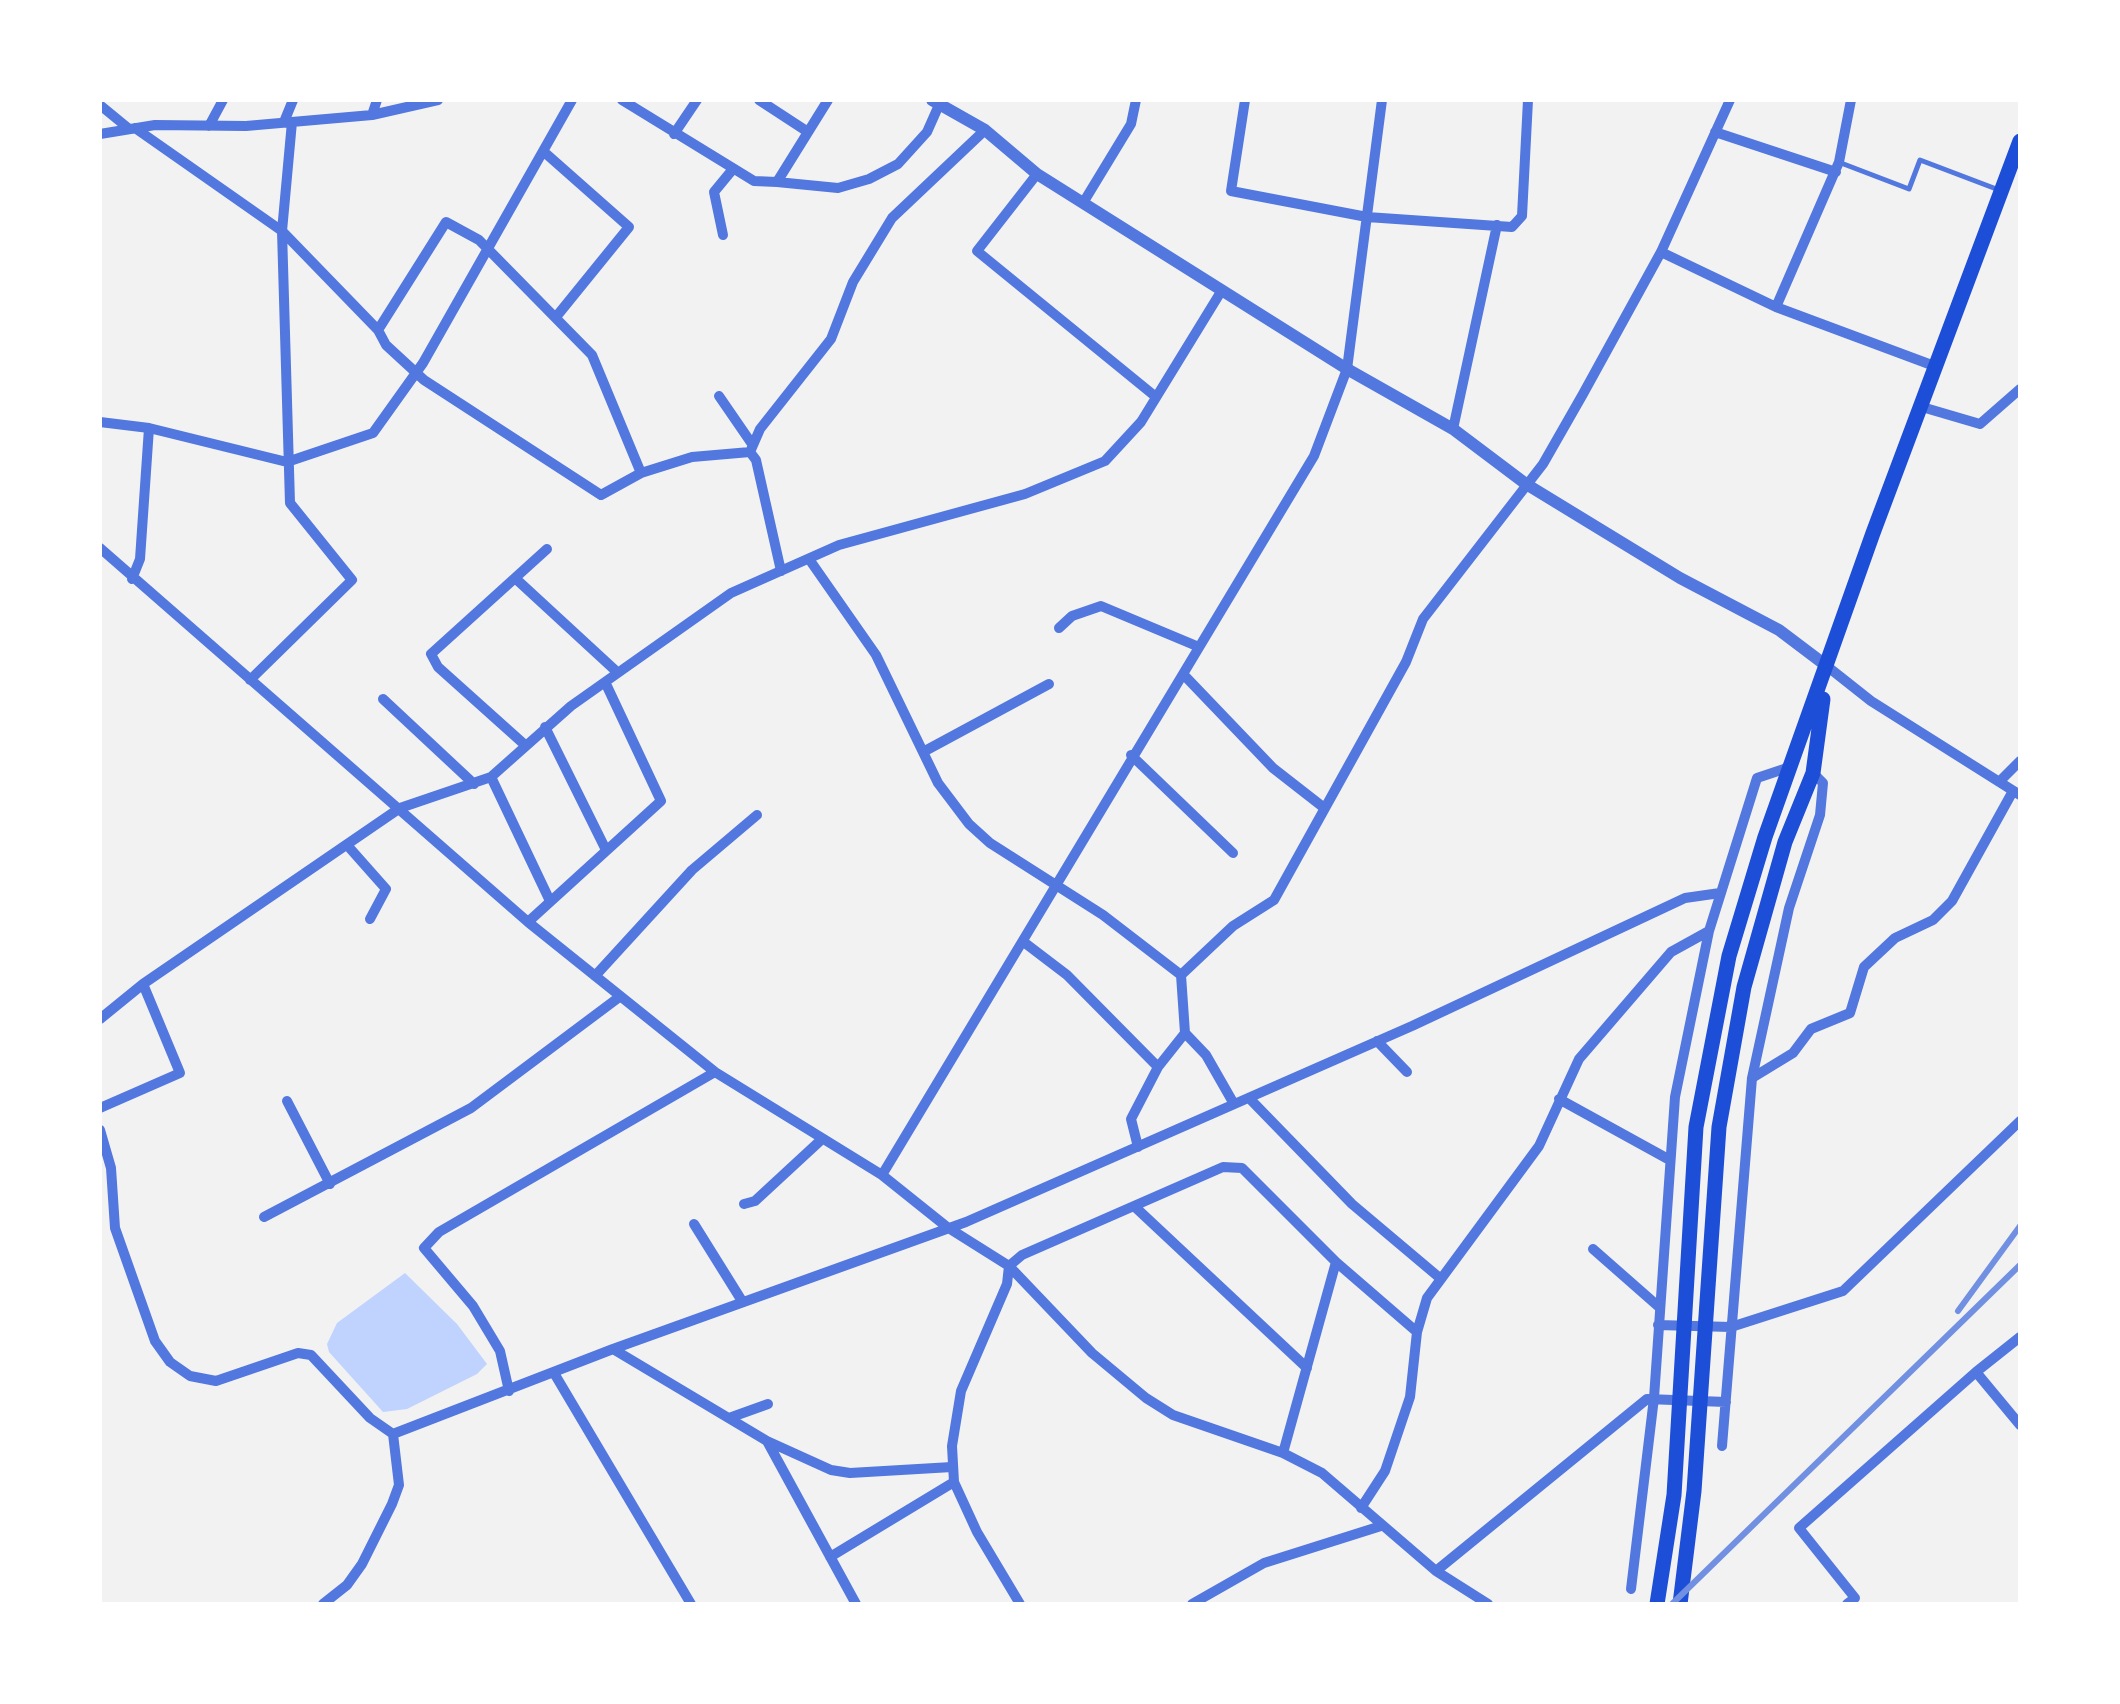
<!DOCTYPE html>
<style>
body{margin:0}
#map{position:relative;width:2120px;height:1704px;overflow:hidden;background:#f2f2f2;font-family:"Archivo Narrow",sans-serif}
canvas{display:block}
.frame{position:absolute;inset:0;border:102px solid #fff;pointer-events:none}
</style>
<div id="map">
<canvas width="2120" height="1704"></canvas>
<div class="frame"></div>
</div>
<script>
const c = document.querySelector('canvas').getContext('2d');
c.lineJoin = 'round';
function paint(path, color) { c.fillStyle = color; c.fill(path, 'evenodd'); }
const toPath = rows => new Path2D(rows.map(r => 'M' + r).join(''));
function strokePath(path, color, width, dash) { c.strokeStyle = color; c.lineWidth = width; c.lineCap = dash ? 'butt' : 'round'; c.setLineDash(dash || []); c.stroke(path); }
const water = toPath([
 [405,1273,457,1324,487,1364,477,1374,407,1409,383,1412,329,1352,327,1344,337,1323]
]);
const service = toPath([
 [1841,163,1909,189,1920,160,1999,190]
]);
const minor = toPath([
 [622,100,754,181,777,182],
 [759,100,808,132],
 [828,100,777,182,838,188,869,179,898,164,927,132,939,105],
 [1245,100,1231,191,1367,217,1512,227,1522,216,1528,100],
 [100,105,128,128],
 [372,115,377,100],
 [284,122,293,100],
 [209,126,223,100],
 [135,128,282,231,378,330],
 [1715,132,1836,172],
 [100,134,155,125,246,126,372,115,438,100],
 [674,134,697,100],
 [543,151,629,227,556,317],
 [1037,174,977,251,1156,397],
 [1083,203,1131,124,1136,100],
 [723,235,714,192,733,169],
 [1661,252,1776,307,1937,367],
 [1776,307,1839,162,1851,100],
 [719,396,752,444],
 [1922,407,1980,424,2020,389],
 [100,422,149,428],
 [1453,429,1497,225],
 [750,452,760,429,831,339,853,282,892,218,985,130],
 [641,473,592,355,479,240,446,222,378,330,386,345,424,380,601,495,641,473,692,457,750,452,756,460,781,571],
 [100,548,528,922,715,1072,882,1175,947,1227,1009,1266,1092,1353,1146,1398,1173,1415,1283,1453,1322,1473,1436,1571,1488,1604],
 [809,559,876,655,938,783,969,824,990,843,1103,915,1181,975,1185,1033,1158,1067,1131,1119,1138,1147],
 [515,578,617,672],
 [132,579,140,559,149,428,287,462,373,433,423,363,572,100],
 [1059,628,1072,616,1101,606,1199,647],
 [1828,667,1871,701,2020,795],
 [1183,674,1273,768,1323,807],
 [250,680,352,580,290,503,282,231,292,122],
 [383,699,474,784],
 [545,727,606,850],
 [525,745,438,667,431,654,547,549],
 [923,752,1049,684],
 [1131,755,1233,853],
 [491,777,550,901],
 [1999,782,2020,761],
 [347,845,386,889,370,919],
 [528,922,661,801,606,684],
 [1025,943,1067,975,1158,1067],
 [1181,975,1233,926,1274,900,1406,662,1423,619,1543,464,1583,394,1661,252,1730,100],
 [595,976,692,870,757,815],
 [100,1019,143,984,400,808,491,777,571,706,731,593,839,545,1025,494,1105,461,1141,422,1222,290],
 [1185,1033,1206,1055,1234,1104],
 [1377,1041,1407,1072],
 [1752,1078,1793,1053,1811,1029,1850,1013,1864,967,1895,938,1933,920,1952,901,2013,791],
 [1249,1098,1352,1204,1441,1279],
 [1559,1099,1668,1159],
 [287,1101,330,1184],
 [100,1108,180,1073,143,984],
 [100,1130,111,1168,115,1228,155,1341,170,1362,190,1376,216,1381,298,1353,311,1355,370,1418,393,1434,399,1485,392,1504,362,1564,347,1585,323,1604],
 [882,1175,1314,456,1347,369,1382,100],
 [744,1204,755,1201,821,1140],
 [1134,1206,1307,1368],
 [264,1217,471,1108,618,998],
 [694,1224,742,1301],
 [1593,1249,1659,1307],
 [1658,1325,1731,1327,1843,1291,2020,1121],
 [2020,1337,1976,1372,2020,1425],
 [613,1349,767,1441,856,1604],
 [554,1373,691,1604],
 [509,1391,500,1351,473,1306,424,1248,439,1232,715,1072],
 [729,1418,768,1404],
 [393,1434,613,1349,966,1222,1412,1026,1685,898,1720,893],
 [767,1441,831,1470,850,1473,952,1467],
 [1722,1446,1752,1078,1789,908,1820,815,1823,783,1813,773],
 [1283,1453,1336,1262],
 [954,1482,952,1446,961,1391,1007,1284,1009,1266,1022,1255,1223,1167,1242,1168,1336,1262,1417,1332],
 [1361,1508,1385,1471,1410,1397,1417,1332,1427,1298,1539,1146,1579,1059,1671,952,1709,931],
 [830,1557,954,1482,977,1532,1020,1604],
 [1436,1571,1647,1399,1726,1402],
 [1631,1589,1654,1398,1675,1097,1709,931,1757,778,1790,767],
 [1192,1604,1264,1563,1381,1526],
 [1847,1604,1855,1598,1799,1528,1976,1372]
]);
const tertiary = toPath([
 [932,100,985,130,1037,174,1347,369,1453,429,1526,484,1680,578,1779,630,1828,667]
]);
const primary = toPath([
 [1657,1604,1674,1495,1696,1127,1729,956,1765,837,1873,533,2020,141],
 [1680,1604,1694,1491,1719,1127,1744,987,1785,842,1813,773,1823,699]
]);
const rail = toPath([
 [1958,1311,2020,1226],
 [1672,1604,2020,1265]
]);
paint(water, '#bfd3fe');
strokePath(service, '#5277de', 5);
strokePath(minor, '#5277de', 10);
strokePath(tertiary, '#5277de', 12);
strokePath(primary, '#1d4ed8', 15);
strokePath(rail, '#7290e2', 6);
</script>
